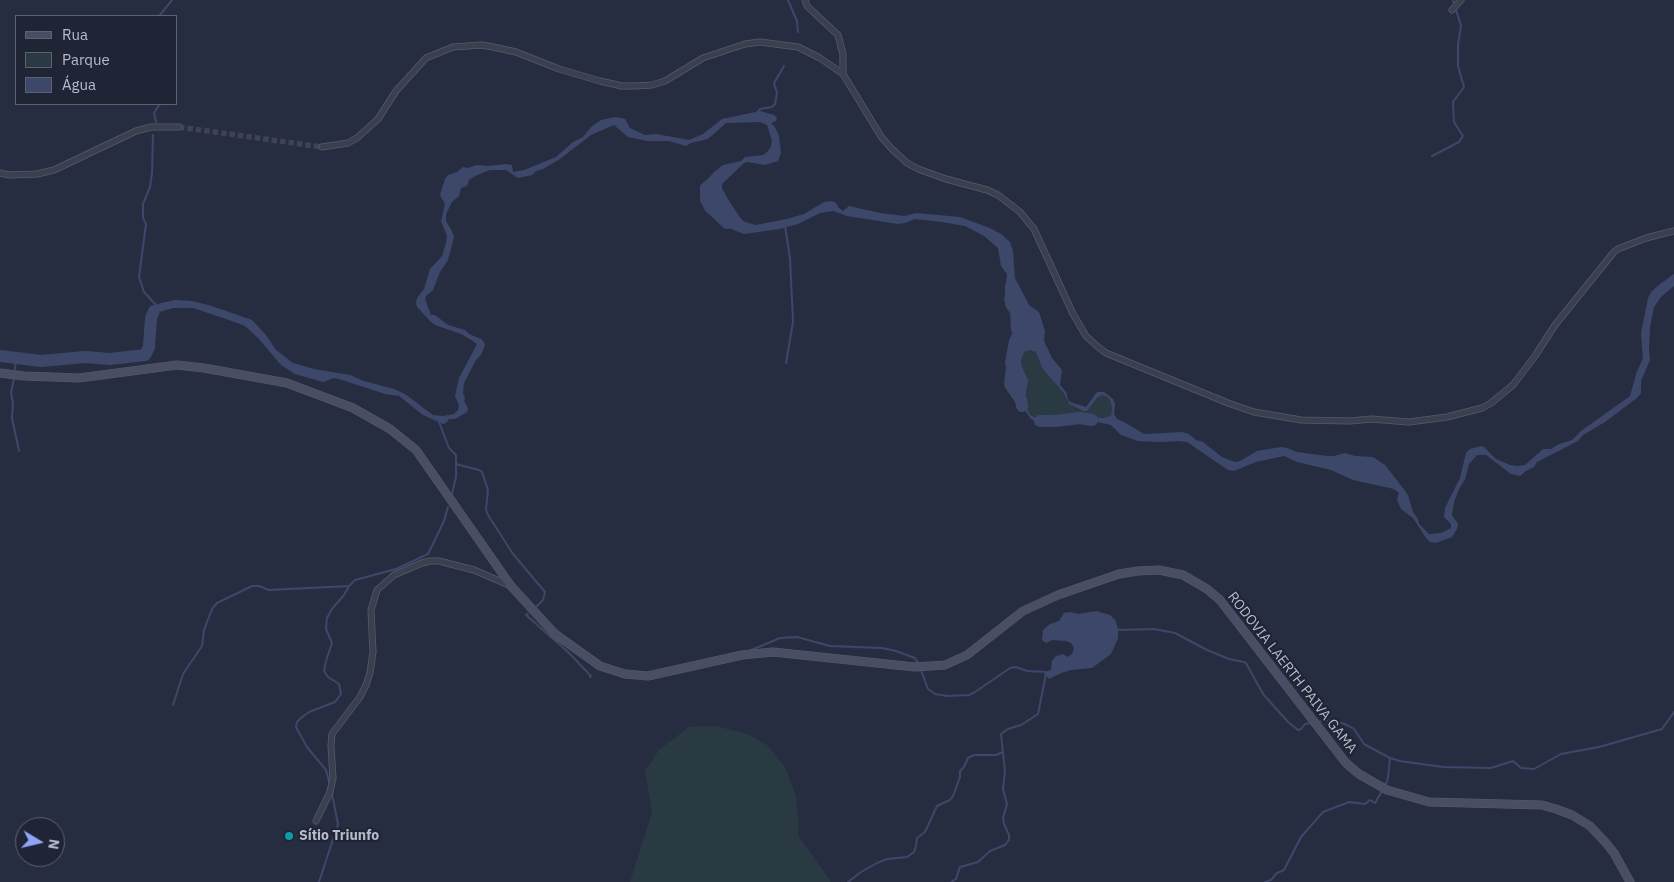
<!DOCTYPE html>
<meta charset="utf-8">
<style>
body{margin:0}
#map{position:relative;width:1674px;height:882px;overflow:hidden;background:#272d41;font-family:"IBM Plex Sans",sans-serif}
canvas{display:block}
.legend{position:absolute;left:15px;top:15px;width:162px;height:90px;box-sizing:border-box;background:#202536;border:1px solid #5d6172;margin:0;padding:6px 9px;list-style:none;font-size:15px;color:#b8bbcb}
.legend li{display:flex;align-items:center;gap:10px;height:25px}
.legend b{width:25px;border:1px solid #5d6172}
.north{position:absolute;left:15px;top:817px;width:50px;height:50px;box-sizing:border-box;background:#202536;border:1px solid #5d6172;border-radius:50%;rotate:99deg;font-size:14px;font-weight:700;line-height:20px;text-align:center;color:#b8bbcb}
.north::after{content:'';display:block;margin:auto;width:18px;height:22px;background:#91a5f6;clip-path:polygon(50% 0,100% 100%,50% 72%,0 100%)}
</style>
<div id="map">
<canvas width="1674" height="882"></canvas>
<ul class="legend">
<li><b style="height:6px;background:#494e64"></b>Rua</li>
<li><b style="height:14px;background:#293a42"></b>Parque</li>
<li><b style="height:14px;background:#3d4769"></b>Água</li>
</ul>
<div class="north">N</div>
</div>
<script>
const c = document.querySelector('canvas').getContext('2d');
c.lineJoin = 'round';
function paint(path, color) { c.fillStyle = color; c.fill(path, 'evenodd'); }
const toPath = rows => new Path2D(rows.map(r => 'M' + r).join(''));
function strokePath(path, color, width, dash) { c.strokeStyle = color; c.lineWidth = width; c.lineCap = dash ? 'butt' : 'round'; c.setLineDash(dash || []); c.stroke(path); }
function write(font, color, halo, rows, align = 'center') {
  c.font = font + ' "IBM Plex Sans",sans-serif'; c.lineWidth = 4.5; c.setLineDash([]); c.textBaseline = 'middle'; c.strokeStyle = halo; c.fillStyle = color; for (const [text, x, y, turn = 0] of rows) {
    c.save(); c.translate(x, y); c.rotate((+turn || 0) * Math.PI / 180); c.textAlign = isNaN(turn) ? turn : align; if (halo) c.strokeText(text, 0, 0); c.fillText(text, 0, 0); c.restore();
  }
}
const green = toPath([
 [1030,350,1036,352,1042,368,1063,392,1066,401,1077,409,1087,411,1097,398,1102,395,1107,397,1110,400,1112,408,1111,416,1103,418,1081,416,1071,421,1057,421,1036,418,1030,415,1025,404,1028,388,1025,373,1022,367,1021,360,1024,352],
 [716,726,747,734,767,745,785,767,796,796,798,818,798,835,831,882,630,882,652,812,645,771,659,750,689,727]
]);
const water = toPath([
 [760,111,774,115,777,118,776,121,771,123,775,127,779,136,781,153,778,161,765,165,748,162,744,163,722,184,722,188,729,201,742,220,745,222,756,225,787,219,804,214,824,202,832,201,836,203,839,208,843,211,849,206,880,213,904,216,916,213,960,217,990,228,1001,234,1010,242,1013,251,1015,278,1029,305,1039,312,1045,331,1044,341,1052,358,1062,370,1060,385,1066,392,1068,400,1070,402,1086,407,1097,392,1104,392,1113,399,1115,404,1114,414,1117,419,1124,422,1144,434,1183,432,1189,434,1196,440,1203,442,1222,457,1235,462,1240,461,1257,451,1281,447,1287,448,1297,452,1327,456,1334,456,1345,453,1355,456,1373,457,1385,465,1403,488,1408,495,1413,512,1418,519,1419,524,1429,534,1441,533,1451,528,1451,524,1444,517,1445,508,1460,478,1466,453,1470,449,1481,446,1484,447,1496,459,1510,465,1517,466,1525,465,1543,449,1551,449,1559,444,1572,440,1581,431,1630,396,1637,371,1643,359,1641,333,1648,298,1651,292,1660,284,1674,274,1674,286,1661,297,1654,307,1650,327,1649,350,1650,360,1641,381,1641,393,1637,398,1605,422,1583,435,1578,441,1537,462,1534,467,1526,471,1520,476,1511,474,1486,455,1477,455,1469,464,1465,479,1459,489,1454,502,1452,515,1458,524,1457,529,1452,537,1436,543,1430,542,1426,538,1413,518,1401,509,1397,500,1399,493,1394,489,1353,480,1331,470,1297,462,1284,456,1256,462,1234,471,1228,470,1187,442,1179,441,1160,442,1138,441,1121,435,1111,425,1093,421,1080,420,1064,425,1053,425,1041,424,1031,419,1020,404,1015,388,1009,381,1005,363,1009,340,1014,330,1018,305,1015,300,1007,302,1004,301,1007,274,1001,266,998,248,984,236,965,226,942,222,915,219,905,223,898,224,847,216,833,211,820,213,798,224,780,229,744,234,729,228,721,221,712,205,710,197,705,189,702,187,703,185,714,172,723,165,741,161,745,157,763,155,767,152,771,147,772,141,767,125,760,122,726,123,708,139,691,143,686,146,669,141,647,141,628,137,614,125,591,135,560,159,543,169,536,171,532,175,518,178,506,170,490,170,475,176,469,180,467,186,461,188,459,196,452,202,446,214,446,221,452,231,454,237,448,260,440,272,433,290,426,296,425,299,431,315,435,315,448,325,465,330,469,334,481,339,484,342,485,345,481,355,476,360,464,383,463,393,465,398,464,401,468,408,467,412,455,419,449,419,446,423,443,424,423,415,399,396,385,394,339,379,334,378,323,382,295,374,281,365,258,338,245,326,226,319,193,308,173,308,156,313,154,327,148,324,147,319,152,307,161,303,175,300,192,301,212,306,252,320,266,335,276,350,293,363,314,369,350,375,364,381,394,389,405,394,433,415,443,416,454,414,458,410,459,406,455,396,459,378,477,344,473,341,461,334,435,325,430,321,417,307,416,303,417,298,424,289,430,269,442,256,446,243,447,236,441,221,445,204,440,195,445,179,448,175,457,172,463,167,468,168,477,165,488,166,506,164,512,165,513,172,524,170,556,157,573,142,583,137,591,127,601,120,615,117,621,118,625,119,630,128,645,135,656,134,689,140,703,134,722,119],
 [1030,350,1036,352,1042,368,1063,392,1069,404,1083,411,1087,411,1097,398,1102,395,1107,397,1110,400,1112,408,1111,416,1103,418,1083,416,1071,421,1057,421,1036,418,1030,415,1025,404,1028,380,1022,367,1021,360,1024,352],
 [1096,611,1110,615,1115,620,1118,628,1118,638,1111,654,1092,668,1071,670,1061,673,1049,679,1044,673,1051,670,1052,661,1056,656,1063,654,1067,657,1072,654,1074,648,1071,643,1066,641,1052,640,1046,643,1042,640,1043,630,1050,624,1059,621,1064,613,1070,612,1078,614]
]);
const stream = toPath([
 [788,0,797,21,798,32],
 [159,16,172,0],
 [757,113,760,109,772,107,775,104,777,93,774,83,784,66],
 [156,122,154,113,160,104],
 [153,135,152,173,150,187,143,204,143,218,146,224,139,277,144,292,157,306],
 [1432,156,1459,142,1463,136,1454,122,1453,102,1464,87,1458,66,1458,45,1461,26,1453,0],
 [785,226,790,258,793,322,786,363],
 [15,369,16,357],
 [14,379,11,392,13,404,12,418,19,451],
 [439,422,449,448,456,455,456,477,452,494],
 [456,464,479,470,482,472,488,490,486,510,488,515,513,554,545,592,543,600,537,606],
 [528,614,526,615,568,652,591,676,590,677],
 [1116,630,1154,629,1175,633,1207,650,1229,659,1244,662,1246,663,1263,694,1288,722,1298,730,1301,729,1305,724,1312,723],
 [749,651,780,638,797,637,830,646,882,648,896,651,915,658,918,663],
 [921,670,928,689,935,694,948,696,969,695,975,692,1010,668,1016,667,1027,671,1047,672],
 [173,705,183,674,202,646,204,630,212,609,217,603,252,586,259,586,269,590,349,586],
 [1317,722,1334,720,1347,725,1354,729,1364,744,1390,758,1400,761,1443,767,1491,768,1513,761,1521,768,1534,769,1561,754,1599,747,1662,729,1674,712],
 [330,785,326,770,307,747,296,727,297,722,301,718,309,712,335,702,341,694,339,684,328,677,324,671,326,661,332,643,326,629,327,618,332,609,344,595,349,586,355,580,396,569,428,554,444,521,448,507],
 [1385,787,1388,778,1390,758],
 [319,882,338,824,332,794],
 [848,882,861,872,877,863,887,859,907,857,914,852,916,846,917,838,925,832,937,806,950,800,953,796,960,777,960,771,964,767,968,758,974,755,996,755,1003,752],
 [951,882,956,879,960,867,978,862,990,851,1005,845,1009,840,1009,835,1004,824,1003,818,1007,804,1003,789,1005,771,1001,734,1008,729,1021,725,1038,714,1046,674],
 [1265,882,1271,880,1277,873,1284,870,1301,837,1323,812,1349,802,1365,804,1370,800,1375,803,1382,791]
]);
const river = toPath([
 [718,178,706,188,706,199,710,207,727,223],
 [1011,286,1011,304,1016,311,1017,329],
 [0,356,41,361,85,357,110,359,145,355,149,347,151,318,154,311],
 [1012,368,1010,384,1021,400,1022,406],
 [1040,421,1055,421,1080,418,1092,420]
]);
const minorTunnel = toPath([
 [179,127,322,147]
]);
const minor = toPath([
 [805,0,807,6,838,35,843,54,843,74],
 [1452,10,1461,0],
 [322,147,348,143,357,138,378,119,396,91,426,58,453,47,482,45,493,47,516,52,559,69,600,81,622,86,635,86,652,85,665,81,703,58,745,44,760,42,798,47,820,58,843,74,882,138,892,149,907,163,918,169,946,179,987,190,998,195,1020,212,1034,229,1073,314,1086,336,1098,347,1106,353,1228,403,1254,412,1301,420,1350,421,1371,419,1409,422,1447,417,1482,408,1491,403,1513,385,1535,356,1555,325,1614,252,1618,249,1646,238,1674,231],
 [0,173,9,175,37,174,54,170,136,131,151,127,179,127],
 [316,821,330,792,333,778,331,746,332,734,360,697,366,685,370,673,373,652,371,610,377,590,394,575,422,563,430,561,439,561,474,570,511,586]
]);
const secondary = toPath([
 [0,373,24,376,79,378,177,365,204,368,287,383,353,408,390,429,416,450,511,586,555,634,600,666,625,674,648,676,742,655,773,652,915,667,945,665,967,655,1023,611,1058,595,1119,574,1138,571,1159,570,1183,575,1207,589,1220,600,1346,763,1359,774,1387,790,1429,802,1542,805,1556,809,1572,815,1590,826,1606,843,1614,853,1630,882]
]);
const markers = [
 [289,836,5,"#0f9aa8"]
];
const streetNames = [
 ["RODOVIA LAERTH PAIVA GAMA",1292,673,52]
];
const poiNames = [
 ["Sítio Triunfo",299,836]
];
paint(green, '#293a42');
paint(water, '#3d4769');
strokePath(stream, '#3d4769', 2);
strokePath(river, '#3d4769', 12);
strokePath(minorTunnel, '#3d4256', 5.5, [5.5, 3]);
strokePath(minor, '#565b6b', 7);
strokePath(secondary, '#565b6b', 9);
strokePath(minor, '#3b4051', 5.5);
strokePath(secondary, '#494e64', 8);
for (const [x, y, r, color] of markers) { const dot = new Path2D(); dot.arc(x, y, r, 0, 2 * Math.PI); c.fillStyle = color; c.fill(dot); strokePath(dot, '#202536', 2); }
write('14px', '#b8bbcb', '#202536', streetNames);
write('bold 14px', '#b8bbcb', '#202536', poiNames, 'left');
</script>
